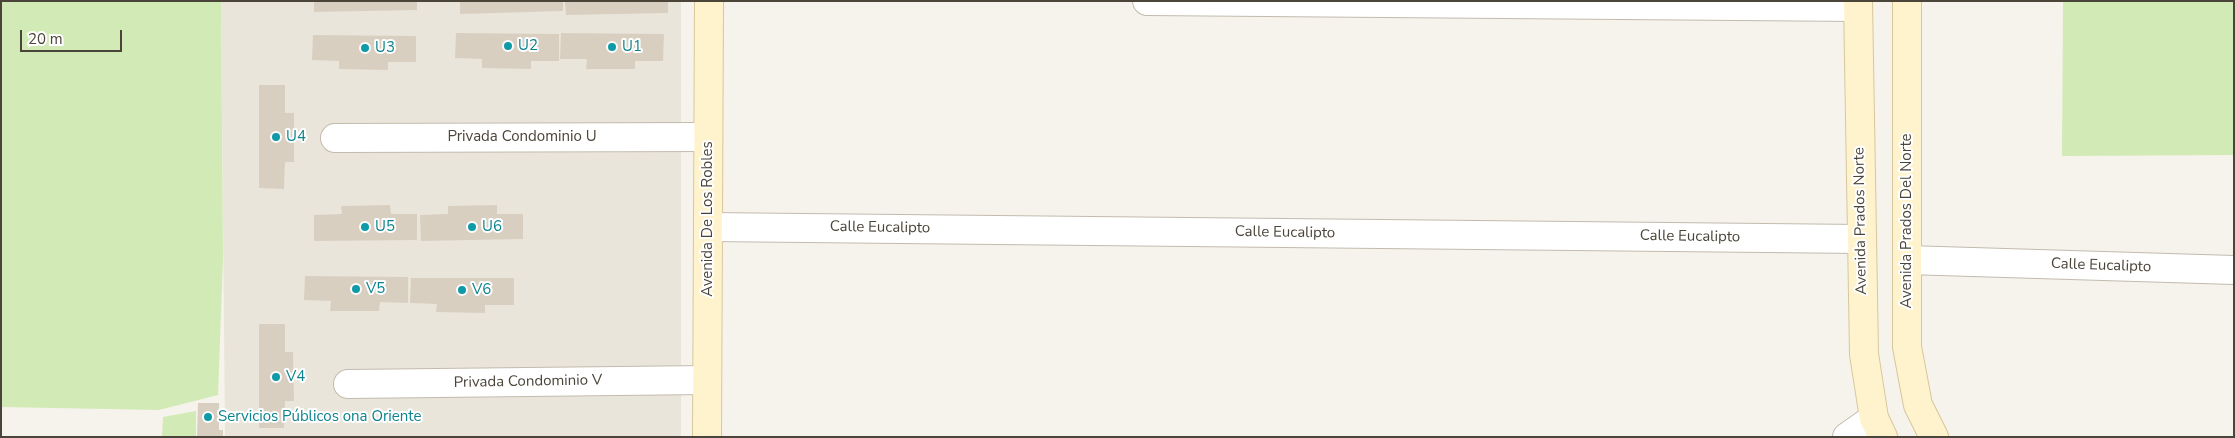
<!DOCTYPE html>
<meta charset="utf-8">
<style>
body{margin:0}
#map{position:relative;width:2235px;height:438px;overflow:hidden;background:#f6f3ec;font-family:"Nunito Sans",sans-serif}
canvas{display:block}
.frame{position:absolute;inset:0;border:2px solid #4b4439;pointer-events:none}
.scale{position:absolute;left:20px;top:30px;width:102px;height:22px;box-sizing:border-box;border:2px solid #4b4439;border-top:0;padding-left:6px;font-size:15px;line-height:18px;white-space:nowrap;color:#4b4439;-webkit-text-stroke:4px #fff;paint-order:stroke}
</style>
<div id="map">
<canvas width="2235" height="438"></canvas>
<div class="frame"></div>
<div class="scale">20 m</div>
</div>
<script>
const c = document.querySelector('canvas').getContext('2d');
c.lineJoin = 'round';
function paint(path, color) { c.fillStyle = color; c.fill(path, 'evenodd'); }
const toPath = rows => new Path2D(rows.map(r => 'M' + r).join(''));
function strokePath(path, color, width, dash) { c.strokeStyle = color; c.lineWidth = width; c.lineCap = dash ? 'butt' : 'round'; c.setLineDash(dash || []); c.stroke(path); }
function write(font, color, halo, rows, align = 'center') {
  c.font = font + ' "Nunito Sans",sans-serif'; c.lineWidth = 4; c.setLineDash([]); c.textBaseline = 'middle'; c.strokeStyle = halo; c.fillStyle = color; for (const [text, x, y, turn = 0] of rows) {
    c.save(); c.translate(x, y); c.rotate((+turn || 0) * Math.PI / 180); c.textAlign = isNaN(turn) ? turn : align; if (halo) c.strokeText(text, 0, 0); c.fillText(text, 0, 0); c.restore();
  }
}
const residential = toPath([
 [221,1,681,1,681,437,225,437]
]);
const green = toPath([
 [1,1,221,1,223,258,218,395,159,410,1,407],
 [2063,1,2234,1,2234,155,2062,156],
 [196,411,196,437,162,437,163,417]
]);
const building = toPath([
 [314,1,417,1,417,10,314,12],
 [460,1,563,1,563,11,460,14],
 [565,1,668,1,668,13,566,15],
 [456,33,559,34,559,61,531,61,531,69,482,68,482,59,455,58],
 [561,33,664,34,663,61,635,61,635,69,586,69,587,59,560,59],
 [313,35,416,36,416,62,388,62,388,70,339,69,339,61,312,60],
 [259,85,285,85,285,113,294,113,294,162,285,162,284,189,259,188],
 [390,205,391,214,417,214,417,240,314,241,314,215,342,214,341,206],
 [497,205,497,214,523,214,523,239,421,241,420,215,448,214,448,206],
 [305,276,408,277,408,303,380,302,379,311,330,311,331,301,304,300],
 [411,278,514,278,514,305,485,305,485,313,436,312,437,304,410,303],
 [259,324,285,324,285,352,293,352,294,401,285,401,284,428,259,428],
 [198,403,219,403,219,430,223,430,223,437,197,437]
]);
const street = toPath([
 [1147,1,1858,7],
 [335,138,708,137],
 [708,227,1861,239],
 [1907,260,2234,270],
 [348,384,707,380],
 [1847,437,1874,418]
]);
const secondary = toPath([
 [1858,1,1864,354,1874,418,1883,437],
 [1907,1,1907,347,1918,405,1934,437],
 [707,437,709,1]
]);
const markers = [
 [508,46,5,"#0f9aa8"],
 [612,47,5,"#0f9aa8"],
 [365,48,5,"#0f9aa8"],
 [276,137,5,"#0f9aa8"],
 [365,227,5,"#0f9aa8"],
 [472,227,5,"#0f9aa8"],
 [356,289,5,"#0f9aa8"],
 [462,290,5,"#0f9aa8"],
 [276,377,5,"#0f9aa8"],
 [208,417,5,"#0f9aa8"]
];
const cultureNames = [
 ["U2",518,46],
 ["U1",622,47],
 ["U3",375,48],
 ["U4",286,137],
 ["U5",375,227],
 ["U6",482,227],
 ["V5",366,289],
 ["V6",472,290],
 ["V4",286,377],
 ["Servicios Públicos ona Oriente",218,417]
];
const streetNames = [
 ["Privada Condominio U",522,137],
 ["Avenida De Los Robles",708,219,-90],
 ["Avenida Prados Norte",1861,221,-91],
 ["Avenida Prados Del Norte",1907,221,-90],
 ["Calle Eucalipto",880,228,1],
 ["Calle Eucalipto",1285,233,1],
 ["Calle Eucalipto",1690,237,1],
 ["Calle Eucalipto",2101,266,2],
 ["Privada Condominio V",528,382,-1]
];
paint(residential, '#eae5da');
paint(green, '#d2eab5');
paint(building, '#d8cfc1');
strokePath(street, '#c2bbae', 30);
strokePath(secondary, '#d6c79b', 30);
strokePath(street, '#fff', 28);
strokePath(secondary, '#fff3cd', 28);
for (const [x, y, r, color] of markers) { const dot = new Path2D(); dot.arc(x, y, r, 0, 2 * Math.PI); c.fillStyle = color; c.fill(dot); strokePath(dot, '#fff', 2); }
write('15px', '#0d838f', '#fff', cultureNames, 'left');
write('15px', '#4b4439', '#fff', streetNames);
</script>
